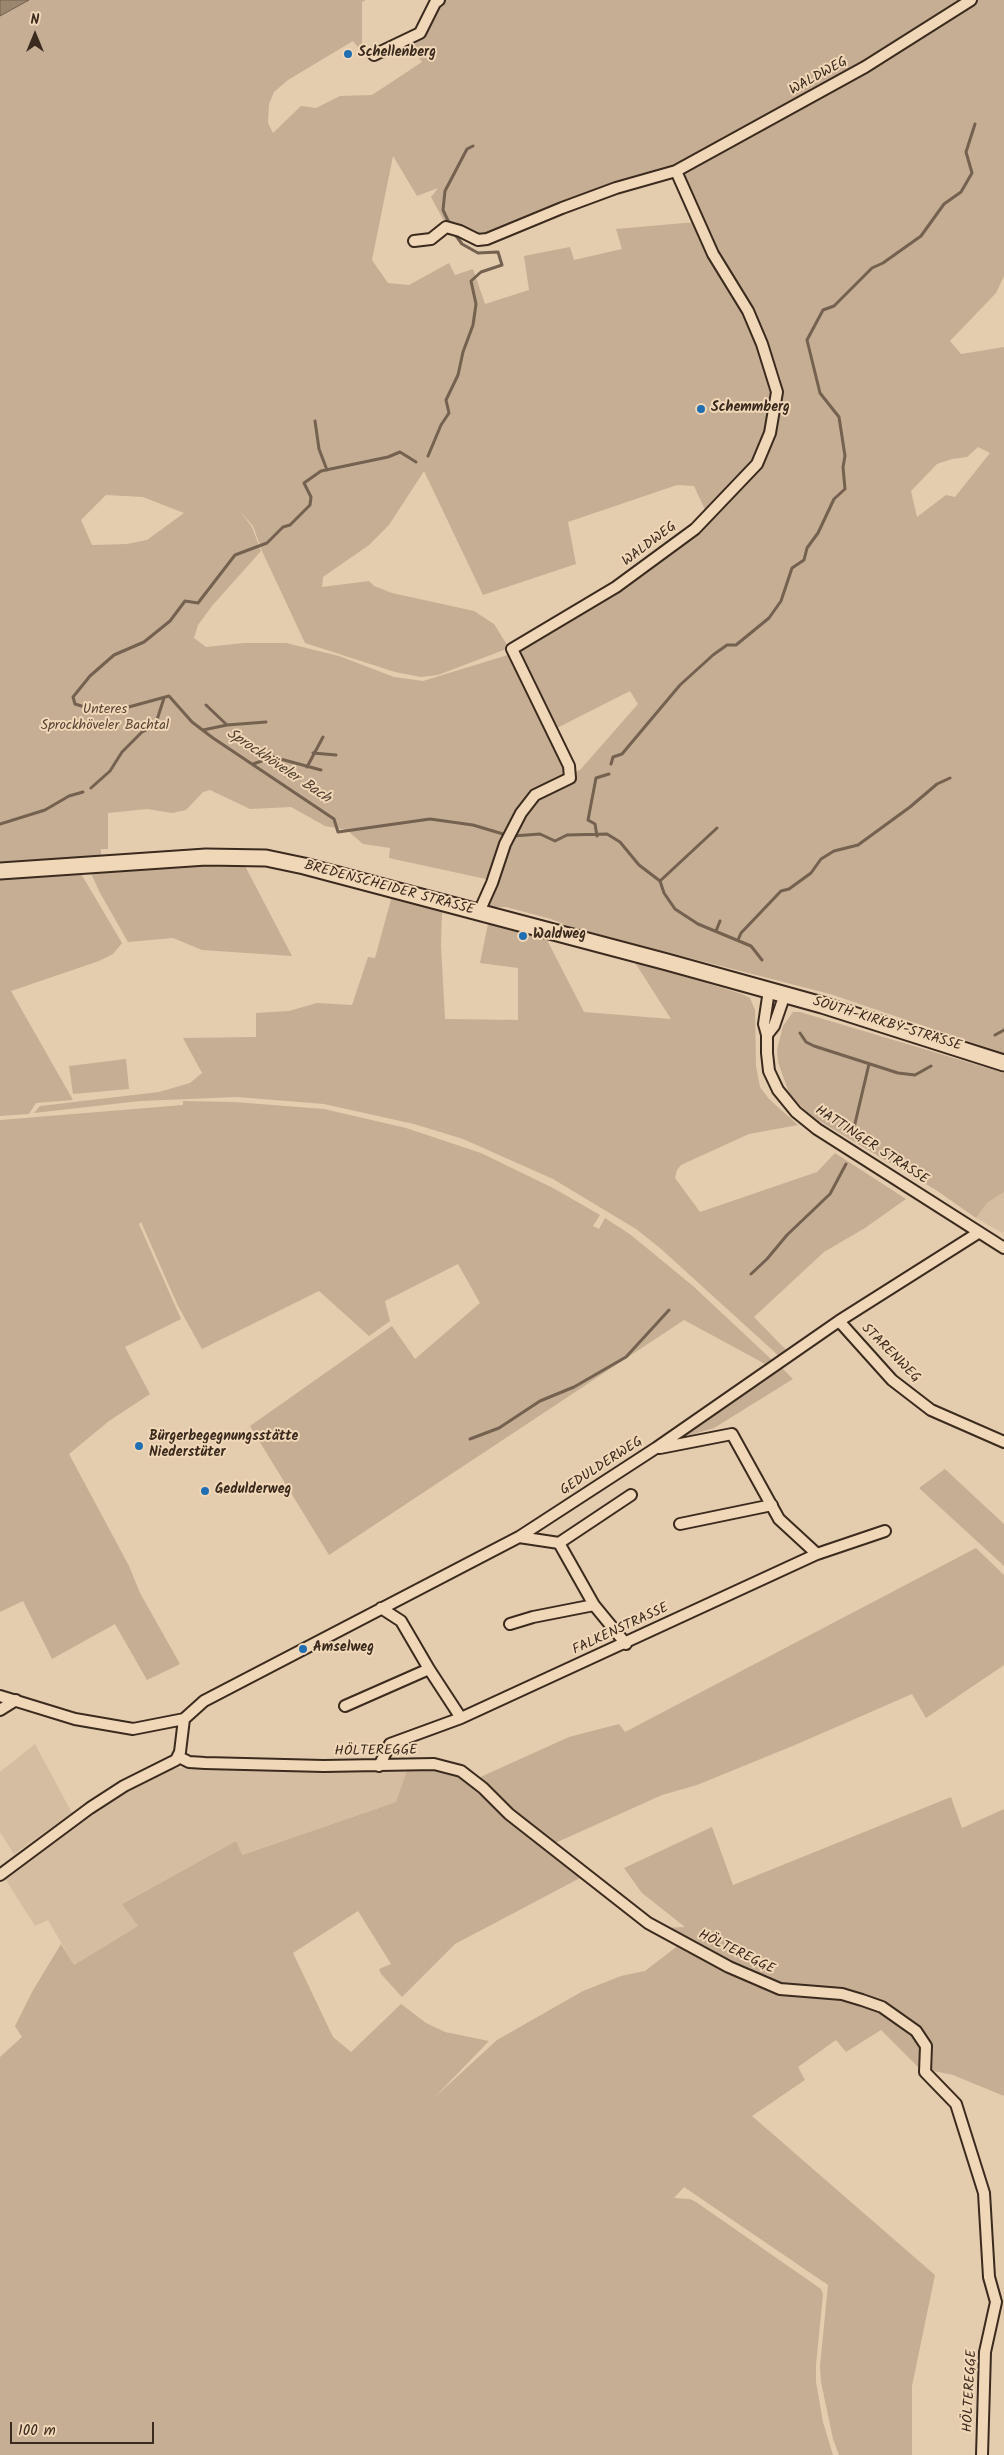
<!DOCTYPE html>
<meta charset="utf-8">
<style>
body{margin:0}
#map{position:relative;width:1004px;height:2455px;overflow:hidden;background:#e4ccae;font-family:Kalam,sans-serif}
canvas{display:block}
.north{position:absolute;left:10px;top:10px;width:50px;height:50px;-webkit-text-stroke:4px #efd7b7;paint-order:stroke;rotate:0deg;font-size:14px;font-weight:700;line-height:20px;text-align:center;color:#3b2a1e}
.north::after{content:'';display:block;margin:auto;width:18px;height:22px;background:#3b2a1e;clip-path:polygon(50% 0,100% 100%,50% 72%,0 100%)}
.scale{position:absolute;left:10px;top:2422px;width:144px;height:22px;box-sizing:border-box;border:2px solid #3b2a1e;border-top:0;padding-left:6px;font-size:15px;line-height:18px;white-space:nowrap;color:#3b2a1e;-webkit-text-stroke:4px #efd7b7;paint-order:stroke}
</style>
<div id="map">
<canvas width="1004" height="2455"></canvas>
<div class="north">N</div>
<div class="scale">100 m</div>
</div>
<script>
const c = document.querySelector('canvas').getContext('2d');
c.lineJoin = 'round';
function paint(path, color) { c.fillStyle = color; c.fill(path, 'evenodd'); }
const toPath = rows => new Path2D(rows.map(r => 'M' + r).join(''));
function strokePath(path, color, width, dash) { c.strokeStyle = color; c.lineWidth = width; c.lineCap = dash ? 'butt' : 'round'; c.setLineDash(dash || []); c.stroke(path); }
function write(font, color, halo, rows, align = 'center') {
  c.font = font + ' Kalam,sans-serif'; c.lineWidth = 4; c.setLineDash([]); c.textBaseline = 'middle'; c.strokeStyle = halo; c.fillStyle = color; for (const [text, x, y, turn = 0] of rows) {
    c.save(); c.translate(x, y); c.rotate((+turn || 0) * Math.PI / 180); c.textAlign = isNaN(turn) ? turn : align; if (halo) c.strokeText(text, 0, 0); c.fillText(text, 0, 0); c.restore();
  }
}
const built = toPath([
 [1004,1192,1004,1234,976,1218,988,1202],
 [35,1744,72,1813,14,1854,0,1832,0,1772],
 [186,1767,320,1770,407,1770,396,1802,241,1855,236,1841,123,1903,138,1926,74,1965,48,1920,35,1926,4,1877,90,1812,164,1770]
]);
const green = toPath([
 [0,0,366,0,362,2,362,52,353,41,288,80,274,92,269,104,268,123,273,133,301,106,316,108,340,96,372,95,422,62,407,42,421,34,441,0,967,0,910,38,827,87,674,170,614,186,562,205,492,236,478,239,444,221,431,197,438,188,417,196,393,156,372,260,388,283,409,285,449,263,455,275,473,269,485,304,529,290,524,256,570,247,574,260,622,249,616,229,696,222,760,345,773,383,767,431,753,462,707,514,694,486,677,485,568,522,576,564,483,595,424,471,389,525,369,545,323,577,322,587,369,581,374,586,392,593,474,611,494,624,509,648,438,675,421,677,395,672,305,643,262,551,253,526,240,511,252,527,261,551,212,606,198,625,194,638,206,647,244,643,286,643,339,656,394,677,423,681,511,654,567,767,567,777,532,796,570,780,574,772,580,770,638,704,630,691,553,730,515,649,616,589,696,531,759,465,774,434,781,380,767,339,700,221,678,171,866,68,974,0,1004,0,1004,276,996,293,950,341,961,354,1004,347,1004,1053,830,994,577,929,551,919,506,907,486,907,495,881,389,858,390,848,363,844,347,830,325,826,291,807,250,809,210,790,203,792,186,810,172,813,147,809,108,813,108,849,101,849,101,857,0,862],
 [978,447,990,453,955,497,946,495,917,517,911,491,937,464,952,459,967,457],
 [106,495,143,497,184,513,147,540,127,544,92,545,81,520],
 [244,864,292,956,202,950,173,938,128,942,99,891,90,871,153,866],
 [80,872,122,943,113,954,99,961,11,991,73,1100,36,1103,29,1114,0,1116,0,877],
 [392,896,442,912,441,946,445,1019,518,1020,518,968,480,963,488,924,547,940,584,1012,671,1019,634,961,742,994,750,998,755,1010,756,1066,760,1087,769,1099,798,1125,749,1134,681,1165,677,1170,675,1178,700,1212,817,1172,835,1153,906,1199,865,1228,824,1252,754,1317,788,1352,780,1357,660,1248,636,1229,553,1179,463,1139,414,1124,324,1104,237,1097,140,1101,34,1113,40,1106,159,1092,190,1083,202,1073,183,1038,256,1037,256,1013,289,1011,317,1003,352,1005,368,957,375,958],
 [793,1012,800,1012,1004,1073,1004,1192,988,1202,976,1218,936,1190,809,1115,789,1093,778,1062,777,1050,783,1026],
 [126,1059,129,1089,73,1094,69,1066],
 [183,1101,234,1102,324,1109,406,1128,481,1153,553,1188,600,1215,593,1226,599,1229,605,1218,631,1235,693,1286,772,1360,767,1365,684,1320,329,1555,250,1426,392,1326,415,1359,480,1303,458,1264,385,1301,390,1321,369,1336,319,1291,202,1349,178,1306,141,1222,139,1224,181,1319,125,1347,150,1394,109,1421,69,1454,129,1566,140,1593,180,1664,147,1680,115,1624,52,1659,23,1601,0,1612,0,1120,183,1105],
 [779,1365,793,1379,714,1428,670,1441],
 [945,1469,1004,1524,1004,1566,919,1488],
 [976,1548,1004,1575,1004,1665,926,1718,912,1694,795,1745,697,1785,662,1795,553,1844,511,1813,476,1779,569,1737,619,1724,625,1732],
 [434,1769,462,1777,582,1877,455,1944,402,1997,381,1974,379,1969,391,1964,358,1911,293,1953,333,2037,351,2052,401,2004,426,2023,445,2032,489,2041,435,2097,497,2040,583,1991,621,1976,645,1971,680,1944,663,1928,685,1927,642,1893,624,1868,712,1827,733,1885,951,1797,962,1828,1004,1809,1004,2096,953,2075,919,2068,881,2030,846,2052,836,2040,798,2067,805,2080,752,2116,935,2275,912,2386,912,2455,839,2455,833,2439,821,2382,820,2366,828,2285,684,2187,674,2198,690,2199,696,2202,821,2289,823,2294,816,2365,816,2382,823,2422,833,2455,0,2455,0,2057,22,2037,15,2026,32,1992,61,1944,74,1965,138,1926,122,1904,236,1841,242,1855,396,1802,407,1770]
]);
const water = toPath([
 [0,0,29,0,0,16,0,0]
]);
const stream = toPath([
 [450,225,443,210,445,191,467,149,473,146],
 [315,421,319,449,327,470],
 [428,456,441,425,449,413,446,400,458,375,463,352,473,325,476,304,471,281,481,272,502,265,498,252,478,253,462,244,454,233],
 [416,462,400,452,388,457,321,471,304,483,311,497,310,505,290,525,283,527,267,543,235,555,198,603,185,601,170,621,144,642,114,655,90,676,73,697,75,704,91,709,114,711,169,696,192,722,213,738,334,819,338,832,430,819,473,825,503,834],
 [206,705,227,725],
 [203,730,227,725,266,722],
 [313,753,336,755],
 [253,764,273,757,321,770],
 [611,764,613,757,622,754,680,685,713,655,727,645,736,645,769,618,781,601,792,568,804,560,807,548,818,533,834,499,845,489,843,467,845,456,839,417,820,393,807,340,823,310,834,306,872,268,883,263,921,236,944,204,961,192,972,173,966,152,975,124],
 [307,767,323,737],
 [91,788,110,771,122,752,142,732,155,726,164,698],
 [0,824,45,810,69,796,83,792],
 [513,836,540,834,555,841,567,835,607,834,620,842,639,865,660,881,664,893,675,909,698,924,751,946,762,960],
 [597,836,595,824,588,820,596,778,609,774],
 [660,881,717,828],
 [716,931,720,921],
 [738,940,741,933,781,891,789,889,811,873,821,859,834,851,858,845,910,807,937,784,950,778],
 [800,1033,806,1042,814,1046,898,1073,915,1075,931,1066],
 [995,1035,1004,1030],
 [853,1132,869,1064],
 [751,1274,767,1259,787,1235,830,1194,846,1164],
 [470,1439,499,1428,540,1401,574,1387,626,1357,669,1310]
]);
const minor = toPath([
 [374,55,420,33,435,3,439,0],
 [414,241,431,239,446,227,460,231,478,240,487,239,562,208,616,188,676,171],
 [479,912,492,883,505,844,521,813,535,795,570,778,569,766,512,649,616,587,695,529,757,464,770,433,777,392,762,344,748,311,713,254,676,171,865,67,971,0],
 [769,990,764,1024,767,1035,767,1053,769,1071,778,1090,796,1112,817,1129,1004,1248],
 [767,1035,774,1026,785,994],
 [839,1321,892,1380,931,1410,1004,1442],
 [660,1448,732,1434,779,1519,817,1554],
 [680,1524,772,1505],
 [519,1537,559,1543,594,1605,626,1644],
 [559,1543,631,1495],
 [381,1608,401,1621,429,1669,461,1718],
 [510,1624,533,1617,594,1605],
 [0,1696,75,1719,133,1729,184,1719],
 [345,1706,429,1669],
 [0,1710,16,1700],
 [179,1757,189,1762,205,1763,324,1766,434,1764,461,1771,483,1788,509,1814,648,1923,729,1967,780,1989,842,1994,862,2000,882,2007,916,2031,926,2046,925,2072,956,2104,984,2193,989,2277,996,2302,985,2352,982,2455],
 [379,1766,390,1744,461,1718,817,1554,885,1531],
 [0,1875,90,1808,124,1786,176,1760,180,1752,184,1719,204,1701,519,1537,656,1448,839,1321,978,1233]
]);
const primary = toPath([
 [0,871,206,857,266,858,304,866,667,962,822,1005,1004,1063]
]);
const markers = [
 [348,54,5,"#1f6fb2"],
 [701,409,5,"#1f6fb2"],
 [523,936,5,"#1f6fb2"],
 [139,1446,5,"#1f6fb2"],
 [205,1491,5,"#1f6fb2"],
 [303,1649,5,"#1f6fb2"]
];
const poiNames = [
 ["Schellenberg",358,54],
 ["Schemmberg",711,409],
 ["Waldweg",533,936],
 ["Bürgerbegegnungsstätte",149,1438],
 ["Niederstüter",149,1454],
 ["Gedulderweg",215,1491],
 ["Amselweg",313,1649]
];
const streetNames = [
 ["WALDWEG",819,77,-29],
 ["WALDWEG",650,545,-37],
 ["BREDENSCHEIDER STRASSE",389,889,15],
 ["SOUTH-KIRKBY-STRASSE",887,1025,17],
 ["HATTINGER STRASSE",871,1146,33],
 ["STARENWEG",890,1354,45],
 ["GEDULDERWEG",602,1467,-33],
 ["FALKENSTRASSE",621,1630,-25],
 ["HÖLTEREGGE",376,1752,-1],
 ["HÖLTEREGGE",736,1953,26],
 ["HÖLTEREGGE",971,2391,-87]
];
const parkNames = [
 ["Unteres",105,711],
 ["Sprockhöveler Bachtal",105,727]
];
const waterNames = [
 ["Sprockhöveler Bach",278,767,34]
];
paint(built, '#d4bda0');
paint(green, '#c5ae93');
paint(water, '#9a866f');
strokePath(water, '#74614f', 1);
strokePath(stream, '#74614f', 3);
strokePath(minor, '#3b2a1e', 14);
strokePath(primary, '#3b2a1e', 19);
strokePath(minor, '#efd7b7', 10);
strokePath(primary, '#efd7b7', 15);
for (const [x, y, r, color] of markers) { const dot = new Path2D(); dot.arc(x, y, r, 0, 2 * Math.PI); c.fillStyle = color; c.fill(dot); strokePath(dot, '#efd7b7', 2); }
write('bold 14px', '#3b2a1e', '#efd7b7', poiNames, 'left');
write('14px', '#3b2a1e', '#efd7b7', streetNames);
write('14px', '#574435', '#efd7b7', parkNames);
write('italic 15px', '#534132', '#efd7b7', waterNames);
</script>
